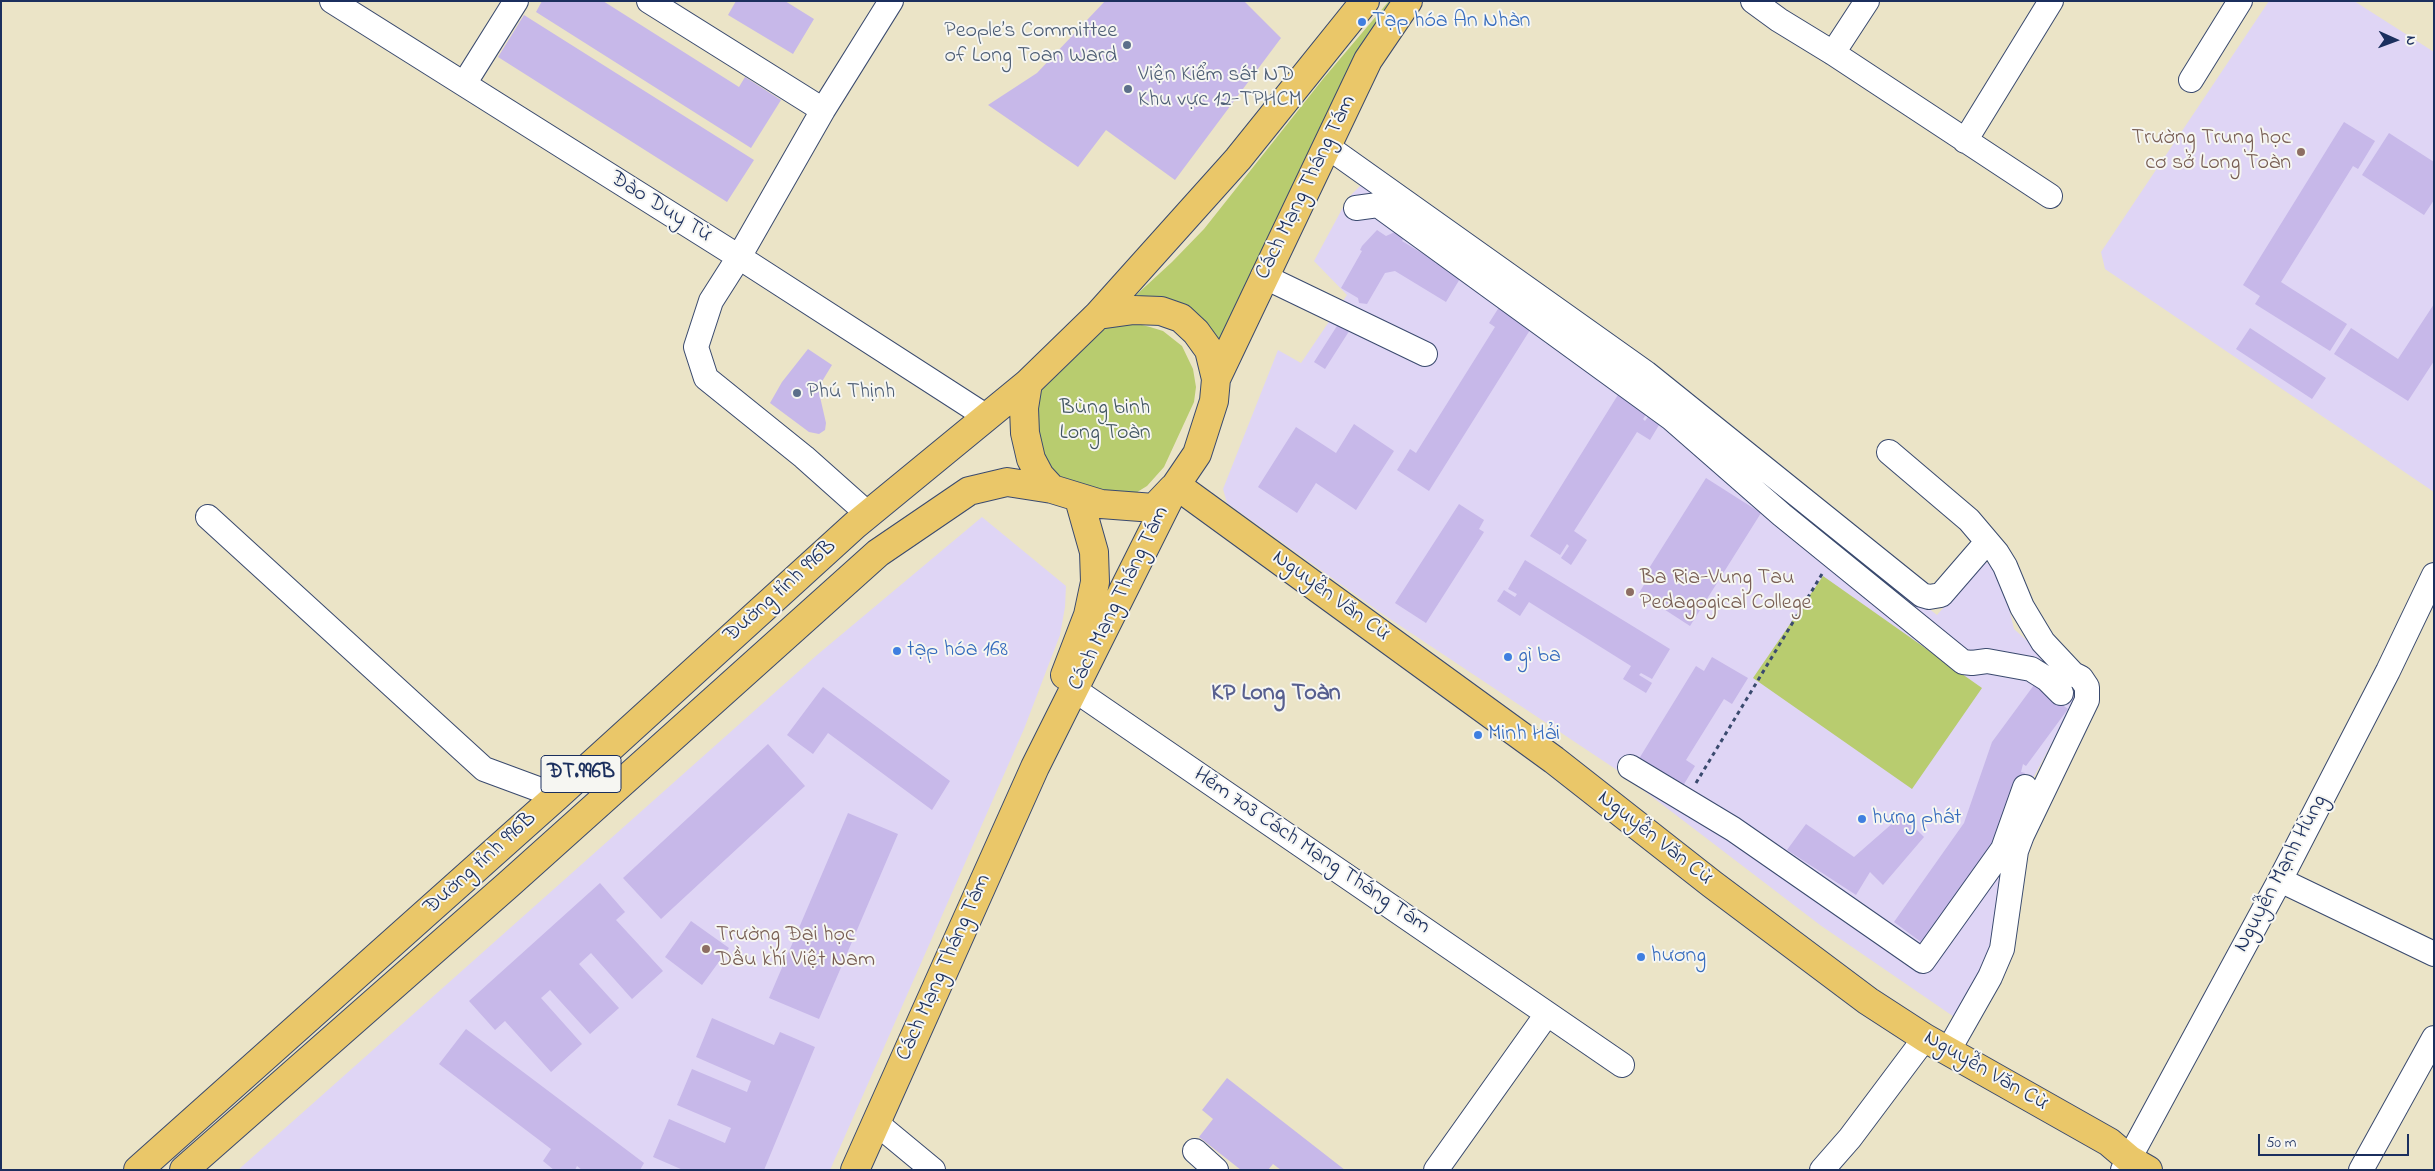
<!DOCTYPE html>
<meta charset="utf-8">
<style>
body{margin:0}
#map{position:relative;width:2435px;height:1171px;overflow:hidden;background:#ebe4c7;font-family:"Indie Flower",sans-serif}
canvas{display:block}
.frame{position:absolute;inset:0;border:2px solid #1b2f5e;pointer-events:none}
.north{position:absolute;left:2370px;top:15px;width:50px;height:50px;-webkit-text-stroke:4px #f6f6f2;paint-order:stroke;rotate:92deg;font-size:14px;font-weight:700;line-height:20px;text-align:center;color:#1b2f5e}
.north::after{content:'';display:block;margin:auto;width:18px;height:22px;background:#1b2f5e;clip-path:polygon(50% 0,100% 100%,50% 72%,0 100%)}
.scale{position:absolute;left:2258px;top:1134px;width:151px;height:22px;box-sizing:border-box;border:2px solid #1b2f5e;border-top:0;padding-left:6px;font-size:15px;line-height:18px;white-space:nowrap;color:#1b2f5e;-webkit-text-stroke:4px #f6f6f2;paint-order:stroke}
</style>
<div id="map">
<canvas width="2435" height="1171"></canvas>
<div class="frame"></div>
<div class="north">N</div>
<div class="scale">50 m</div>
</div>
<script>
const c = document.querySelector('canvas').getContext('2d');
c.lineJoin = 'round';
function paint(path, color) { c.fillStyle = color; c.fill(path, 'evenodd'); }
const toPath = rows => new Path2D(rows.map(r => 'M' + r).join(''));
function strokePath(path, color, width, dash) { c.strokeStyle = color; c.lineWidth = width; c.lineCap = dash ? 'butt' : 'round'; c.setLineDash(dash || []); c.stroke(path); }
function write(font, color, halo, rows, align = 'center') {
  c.font = font + ' "Indie Flower",sans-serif'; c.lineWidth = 4; c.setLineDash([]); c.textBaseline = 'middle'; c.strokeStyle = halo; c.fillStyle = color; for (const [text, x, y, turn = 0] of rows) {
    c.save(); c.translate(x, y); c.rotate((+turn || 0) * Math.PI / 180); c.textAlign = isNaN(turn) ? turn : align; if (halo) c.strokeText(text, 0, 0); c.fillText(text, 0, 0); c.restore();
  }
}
const built = toPath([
 [2269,1,2354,1,2434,52,2434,492,2105,269,2101,252],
 [1363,183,1686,417,1937,615,1984,561,2000,570,2014,629,2081,689,2031,782,1995,952,1960,1021,1820,925,1617,770,1384,615,1227,503,1223,489,1278,350,1301,363,1347,295,1314,261,1348,198],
 [982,517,1066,586,1065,607,1060,635,1024,729,830,1170,238,1170,817,655]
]);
const green = toPath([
 [1389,1,1400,1,1219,352,1160,299,1135,296,1172,262,1204,229,1323,79],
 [1114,324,1138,324,1150,327,1163,331,1182,346,1193,369,1196,387,1194,402,1164,467,1147,486,1134,494,1072,493,1037,458,1037,389,1103,327],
 [1823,576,1982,688,1912,789,1753,678]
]);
const building = toPath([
 [542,1,603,1,739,87,745,77,781,100,751,148,536,12],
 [736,1,785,1,814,19,793,54,728,15],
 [1105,1,1244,1,1281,38,1175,180,1106,130,1078,167,988,105,1037,73],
 [524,15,754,160,727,202,498,57],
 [2344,122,2375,141,2358,169,2353,166,2281,282,2347,324,2330,351,2255,304,2260,296,2243,285],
 [2389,133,2434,162,2434,200,2424,215,2362,175],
 [1377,230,1386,236,1397,231,1409,230,1402,241,1461,277,1446,302,1395,271,1385,273,1367,304,1359,303,1358,298,1341,288,1362,251,1360,250,1362,246],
 [1503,301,1535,322,1429,491,1397,470,1410,449,1416,453,1495,327,1489,323],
 [2434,304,2434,361,2408,401,2334,354,2351,328,2398,359],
 [1342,318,1353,325,1325,369,1314,362],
 [2250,328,2326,378,2312,399,2236,349],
 [808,349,832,365,818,388,826,423,825,430,819,434,809,432,770,403,782,382],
 [1621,390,1650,409,1643,419,1645,421,1654,408,1665,415,1650,440,1637,432,1574,531,1587,540,1571,565,1561,558,1569,546,1567,544,1560,555,1530,536],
 [1354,424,1394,451,1356,510,1316,483,1297,513,1258,487,1296,427,1336,453],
 [1706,478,1761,513,1690,626,1639,593,1650,575,1646,573],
 [1459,504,1484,520,1479,529,1484,532,1426,623,1395,603],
 [1525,560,1670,649,1652,679,1641,673,1639,675,1652,683,1646,693,1623,679,1631,666,1529,602,1520,616,1497,601,1504,590,1515,597,1517,594,1508,589],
 [1712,657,1748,678,1732,704,1724,699,1686,760,1695,766,1681,789,1637,762,1696,666,1704,671],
 [2034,685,2068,709,2026,766,2023,764,2021,772,2025,773,2007,825,1997,843,1925,945,1894,922,1964,823,1992,742],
 [823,687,950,781,932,810,828,733,813,754,787,735],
 [768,744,805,786,661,919,623,878],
 [848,813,898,834,819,1019,769,998],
 [1902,815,1924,837,1883,885,1870,872,1856,895,1787,850,1806,824,1854,857],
 [600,883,625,912,616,920,663,971,632,999,591,953,579,964,619,1008,590,1034,550,990,541,998,582,1044,551,1072,505,1021,495,1030,469,1001],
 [691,921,729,948,702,985,665,957],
 [712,1018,774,1045,780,1032,815,1047,764,1170,683,1170,653,1157,669,1119,725,1143,731,1128,677,1105,692,1069,747,1092,751,1081,696,1057],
 [466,1029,644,1163,640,1170,582,1170,577,1166,575,1170,554,1170,543,1161,551,1149,439,1064],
 [1227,1078,1345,1170,1281,1170,1273,1164,1268,1170,1241,1170,1199,1137,1213,1119,1202,1110]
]);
const path = toPath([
 [1696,783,1822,574]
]);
const minor = toPath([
 [332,1,739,257,987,417],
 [649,1,823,110],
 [1753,1,1779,20,1833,53,2050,196],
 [1833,53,1867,1],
 [2191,80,2240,1],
 [464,84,516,1],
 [1965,141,2051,1],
 [1328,147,1646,373,1922,595,1929,597,1941,595,1986,543],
 [1356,208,1378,205,1671,418,1782,515,1963,662,1972,663,1987,661,2031,669,2047,679,2061,693],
 [1263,276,1425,354],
 [1889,452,1969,520,1997,553,2005,566,2022,607,2043,642,2073,674,2081,678,2087,687,2087,700,2022,835,2016,851,2002,949,1990,977,1948,1051],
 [868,514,804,457,706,378,696,347,711,301,739,257,823,110,891,1],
 [208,517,484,769,557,796],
 [1075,690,1622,1065],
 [1630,767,1733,829,1923,961,2003,849,2025,787],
 [2280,880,2434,954],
 [875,1122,933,1170],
 [1195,1151,1216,1170],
 [1436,1170,1547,1014],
 [1822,1170,1850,1138,1925,1038],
 [2123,1170,2280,880,2388,671,2434,575],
 [2361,1170,2434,1038]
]);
const major = toPath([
 [1216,379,1368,60,1408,1],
 [1028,383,1024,408,1025,433,1031,459,1040,476,1052,489,1101,504,1154,508,1173,488],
 [1176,485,1554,760,1712,884,1868,1001,1925,1038,2109,1142,2129,1159,2148,1170],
 [1065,675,1088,615,1095,582,1094,552,1079,499],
 [138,1170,557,796,855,525,1028,383,1098,315,1238,159,1365,1],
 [184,1170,509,884,878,553,969,491,1007,482,1052,489],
 [855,1170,1035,767,1176,485,1197,454,1214,401,1216,379,1209,350,1196,332,1181,318,1161,311,1134,310,1098,315]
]);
const markers = [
 [1362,22,5,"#3f7fe0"],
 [1127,45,5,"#5c6f8a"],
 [1128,89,5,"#5c6f8a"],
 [2301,152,5,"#8d6e63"],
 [797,393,5,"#5c6f8a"],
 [1630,592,5,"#8d6e63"],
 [897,651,5,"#3f7fe0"],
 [1508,657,5,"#3f7fe0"],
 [1478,735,5,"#3f7fe0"],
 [1862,819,5,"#3f7fe0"],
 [706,949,5,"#8d6e63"],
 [1641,957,5,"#3f7fe0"]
];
const shields = [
 [581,774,80]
];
const shieldNames = [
 ["ĐT.996B",581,774]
];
const shopNames = [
 ["Tạp hóa An Nhàn",1372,22],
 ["tạp hóa 168",907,651],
 ["gì ba",1518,657],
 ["Minh Hải",1488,735],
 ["hưng phát",1872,819],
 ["hương",1651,957]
];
const serviceNames = [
 ["People’s Committee",1117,32,"right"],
 ["of Long Toan Ward",1117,57,"right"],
 ["Viện Kiểm sát ND",1138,76],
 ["Khu vực 12-TPHCM",1138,101],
 ["Phú Thịnh",807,393]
];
const educationNames = [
 ["Trường Trung học",2291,139,"right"],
 ["cơ sở Long Toàn",2291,164,"right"],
 ["Ba Ria-Vung Tau",1640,579],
 ["Pedagogical College",1640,604],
 ["Trường Đại học",716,936],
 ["Dầu khí Việt Nam",716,961]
];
const streetNames = [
 ["Cách Mạng Tháng Tám",1307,188,-64],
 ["Đào Duy Từ",660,208,32],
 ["Đường tỉnh 996B",781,592,-42],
 ["Nguyễn Văn Cừ",1330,597,36],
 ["Cách Mạng Tháng Tám",1120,599,-64],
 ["Nguyễn Văn Cừ",1654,839,38],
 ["Hẻm 703 Cách Mạng Tháng Tám",1311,852,34],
 ["Đường tỉnh 996B",481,864,-42],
 ["Nguyễn Mạnh Hùng",2282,874,-62],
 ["Cách Mạng Tháng Tám",945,968,-66],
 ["Nguyễn Văn Cừ",1985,1072,30]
];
const parkNames = [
 ["Bùng binh",1105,409],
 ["Long Toàn",1105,434]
];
const neighbourhoodNames = [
 ["KP Long Toàn",1276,695]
];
paint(built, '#dfd5f5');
paint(green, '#b8cc6f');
paint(building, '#c7b8e9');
strokePath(minor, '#3a4a6e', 26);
strokePath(major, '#3a4a6e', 30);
strokePath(path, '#3a4a6e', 3, [4, 4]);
strokePath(minor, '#fff', 24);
strokePath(major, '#eac769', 28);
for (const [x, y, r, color] of markers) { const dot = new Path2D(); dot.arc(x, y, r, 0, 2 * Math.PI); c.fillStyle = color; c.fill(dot); strokePath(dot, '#f6f6f2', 2); }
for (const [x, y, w] of shields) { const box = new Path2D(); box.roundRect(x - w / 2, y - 18.5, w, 37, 4); c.fillStyle = '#f6f6f2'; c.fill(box); strokePath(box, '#1b2f5e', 1); }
write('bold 21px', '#1b2f5e', null, shieldNames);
write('22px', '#366cbe', '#f6f6f2', shopNames, 'left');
write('22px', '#4e5e75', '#f6f6f2', serviceNames, 'left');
write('22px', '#785e54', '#f6f6f2', educationNames, 'left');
write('22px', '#1b2f5e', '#f6f6f2', streetNames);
write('22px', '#425662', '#f6f6f2', parkNames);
write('bold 24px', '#575f8f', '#f6f6f2', neighbourhoodNames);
</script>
